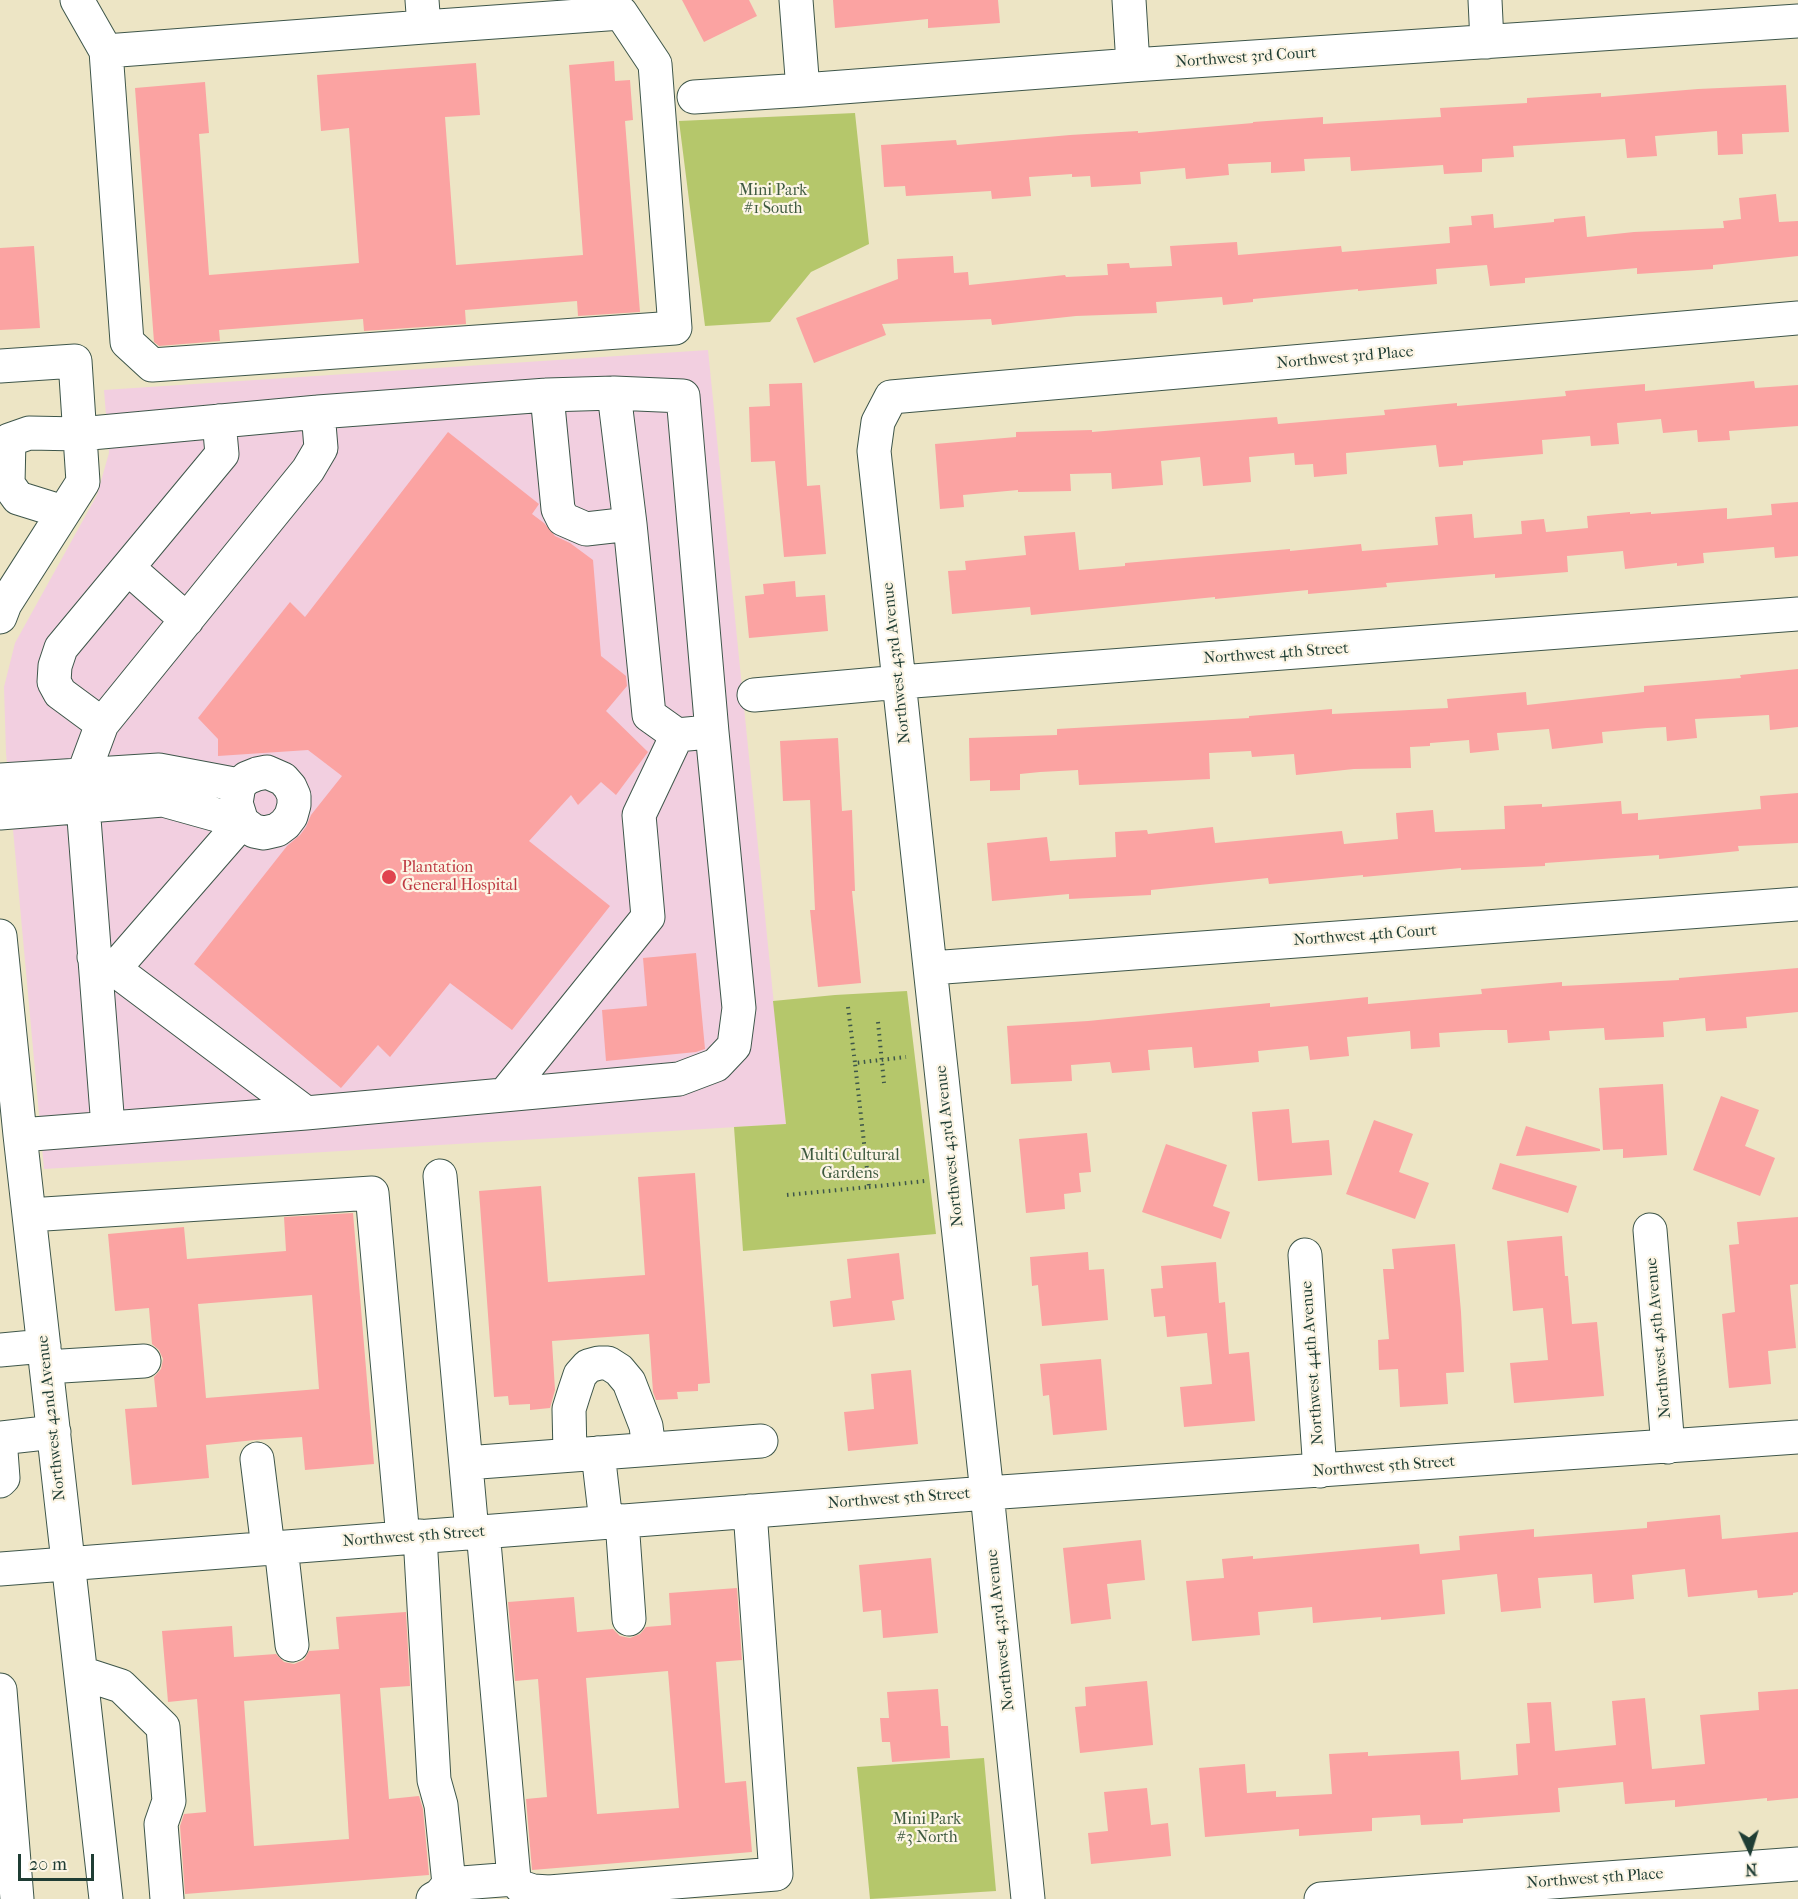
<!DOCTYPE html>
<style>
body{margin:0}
#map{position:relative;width:1798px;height:1899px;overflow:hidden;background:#ede5c5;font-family:"IM FELL French Canon",serif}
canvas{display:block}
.north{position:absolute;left:1720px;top:1821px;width:60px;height:60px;-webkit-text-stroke:4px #fcf5e5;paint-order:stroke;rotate:176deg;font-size:16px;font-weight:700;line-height:24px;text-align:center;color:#1f3d34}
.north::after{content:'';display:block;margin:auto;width:21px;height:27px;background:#1f3d34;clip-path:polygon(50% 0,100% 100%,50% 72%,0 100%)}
.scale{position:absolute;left:18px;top:1854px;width:76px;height:27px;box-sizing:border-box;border:3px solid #1f3d34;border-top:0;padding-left:8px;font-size:18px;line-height:21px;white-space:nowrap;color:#1f3d34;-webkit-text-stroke:4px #fcf5e5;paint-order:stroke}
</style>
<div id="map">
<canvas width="1798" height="1899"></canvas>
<div class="north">N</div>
<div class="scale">20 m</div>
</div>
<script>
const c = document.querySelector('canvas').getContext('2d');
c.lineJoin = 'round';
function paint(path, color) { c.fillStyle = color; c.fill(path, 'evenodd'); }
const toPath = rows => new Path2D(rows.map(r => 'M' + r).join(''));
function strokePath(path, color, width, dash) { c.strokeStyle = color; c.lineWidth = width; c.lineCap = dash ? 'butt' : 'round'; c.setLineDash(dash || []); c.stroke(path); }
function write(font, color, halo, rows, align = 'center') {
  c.font = font + ' "IM FELL French Canon",serif'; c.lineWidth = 4.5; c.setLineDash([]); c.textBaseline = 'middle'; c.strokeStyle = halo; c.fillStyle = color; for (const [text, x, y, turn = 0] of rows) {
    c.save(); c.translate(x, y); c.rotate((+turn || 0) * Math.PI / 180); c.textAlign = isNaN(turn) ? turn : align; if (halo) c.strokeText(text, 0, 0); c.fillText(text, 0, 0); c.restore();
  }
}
const built = toPath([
 [708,350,786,1124,44,1169,6,753,4,687,15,643,97,495,109,453,104,390]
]);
const green = toPath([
 [855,113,869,244,811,272,770,322,705,326,679,121],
 [907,991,936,1234,743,1251,734,1127,786,1124,773,1001,835,995],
 [984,1758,996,1891,870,1899,857,1767]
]);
const building = toPath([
 [682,0,749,0,757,16,704,42],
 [833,0,998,0,1000,23,928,28,928,19,835,28],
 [614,61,615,81,630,80,633,120,625,121,640,312,578,316,577,301,465,310,466,324,364,331,363,319,219,330,220,341,159,346,154,342,135,88,205,82,209,133,199,134,209,275,359,263,349,128,321,131,317,75,476,63,480,115,445,117,456,265,583,255,569,65],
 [1786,85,1789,132,1742,134,1743,154,1718,155,1717,131,1655,136,1657,156,1627,158,1625,139,1513,146,1514,157,1482,159,1482,172,1444,174,1443,165,1351,171,1350,157,1304,159,1305,171,1271,173,1271,162,1228,164,1229,175,1186,179,1185,168,1140,172,1141,184,1091,187,1090,176,1072,177,1072,174,1029,177,1031,196,992,199,991,191,906,196,905,186,884,187,881,145,956,140,957,145,1070,135,1138,131,1138,133,1253,123,1253,122,1323,117,1323,124,1441,117,1440,108,1527,103,1527,98,1601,93,1601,97,1698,89],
 [1776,194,1779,222,1798,221,1798,256,1713,265,1713,269,1637,274,1637,268,1525,278,1525,283,1490,286,1487,265,1436,269,1437,284,1358,291,1358,289,1253,299,1253,302,1223,305,1222,297,1156,302,1157,313,1076,316,992,325,991,319,882,324,886,335,814,363,796,318,898,279,897,259,953,256,954,273,968,272,969,285,1065,275,1066,277,1108,275,1107,264,1129,263,1130,268,1172,266,1170,246,1237,242,1238,255,1341,246,1342,252,1450,243,1449,227,1472,225,1471,216,1493,214,1494,228,1554,222,1554,219,1585,216,1587,237,1634,232,1724,228,1723,221,1741,219,1739,198],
 [34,246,40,328,0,330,0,248],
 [1754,381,1755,388,1798,385,1798,426,1729,431,1730,440,1698,442,1697,430,1663,433,1661,419,1617,423,1619,444,1591,446,1590,436,1542,440,1543,454,1463,461,1463,465,1439,467,1436,445,1346,453,1347,474,1314,477,1313,464,1295,465,1294,453,1249,457,1251,482,1203,486,1200,457,1161,461,1163,485,1112,489,1111,473,1070,474,1071,491,1018,492,1018,490,963,495,964,507,940,509,935,444,1016,437,1016,432,1092,430,1092,432,1277,417,1278,424,1385,415,1384,410,1457,403,1457,406,1566,396,1565,391,1645,384,1645,391],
 [802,383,807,486,820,485,826,554,784,557,775,461,751,462,749,407,770,406,769,384],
 [448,432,539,504,532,514,544,523,555,536,570,543,593,560,601,656,626,676,627,686,606,711,648,752,616,795,601,782,578,805,571,795,529,841,610,906,512,1030,450,983,390,1057,378,1045,341,1088,194,964,287,846,300,835,306,827,311,815,342,776,308,750,218,756,218,739,198,718,290,602,305,617],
 [1798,502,1798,556,1775,558,1774,547,1703,553,1704,563,1677,566,1677,563,1625,569,1623,551,1567,556,1568,572,1495,578,1495,574,1386,583,1387,587,1308,594,1308,590,1215,599,1215,597,1031,615,1030,607,952,614,948,571,966,570,965,561,1026,555,1024,536,1075,532,1079,570,1125,566,1125,563,1290,549,1290,551,1361,544,1362,551,1438,545,1435,517,1472,514,1474,538,1522,534,1521,521,1544,519,1546,532,1588,528,1587,516,1630,512,1630,514,1651,512,1651,514,1727,508,1727,519,1772,515,1771,504],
 [795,581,796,597,825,595,828,631,749,638,745,596,764,594,763,584],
 [1798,669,1798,727,1770,730,1769,715,1695,719,1697,738,1667,741,1666,727,1647,728,1602,732,1603,743,1552,749,1549,729,1497,733,1499,750,1470,753,1469,740,1430,743,1430,746,1410,747,1411,768,1354,769,1296,775,1294,754,1252,757,1251,751,1209,753,1210,779,1079,785,1078,770,1040,772,1020,774,1020,790,990,791,990,780,970,781,969,738,1057,735,1057,729,1249,718,1249,716,1332,709,1332,714,1448,708,1447,699,1526,692,1527,705,1644,692,1644,686,1741,678,1740,675],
 [838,738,842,811,852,810,855,891,852,891,861,983,818,987,810,910,815,910,810,800,783,801,780,741],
 [1798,793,1798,843,1738,846,1739,851,1659,859,1659,855,1545,863,1545,866,1461,870,1461,868,1363,877,1363,875,1269,884,1268,878,1151,890,1151,895,1069,899,1069,894,992,901,987,843,1047,837,1050,861,1116,857,1115,832,1147,830,1148,834,1213,827,1215,843,1342,831,1344,844,1398,839,1396,813,1433,810,1435,832,1505,829,1504,806,1542,804,1542,807,1621,801,1622,814,1638,813,1638,820,1761,809,1760,796],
 [696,953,705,1049,696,1052,606,1061,602,1010,647,1006,643,958],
 [1798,968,1798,1012,1746,1017,1747,1028,1706,1031,1705,1018,1663,1022,1664,1037,1605,1040,1604,1028,1549,1031,1550,1040,1508,1043,1507,1030,1485,1030,1439,1033,1440,1047,1411,1049,1410,1031,1347,1037,1349,1056,1310,1060,1308,1046,1258,1051,1259,1062,1194,1068,1192,1047,1148,1050,1150,1070,1112,1073,1110,1062,1071,1065,1072,1081,1011,1084,1007,1026,1088,1021,1270,1003,1270,1007,1368,997,1368,1004,1482,994,1481,989,1562,982,1562,986,1679,980,1679,978],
 [1663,1084,1667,1155,1623,1158,1623,1149,1603,1150,1599,1088],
 [1721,1096,1759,1110,1745,1146,1775,1158,1760,1196,1693,1170],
 [1289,1109,1292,1143,1329,1140,1332,1175,1258,1181,1252,1112],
 [1374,1120,1413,1134,1399,1172,1429,1183,1415,1219,1346,1194],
 [1526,1126,1600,1149,1600,1151,1516,1156],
 [1087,1133,1091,1172,1079,1173,1081,1192,1064,1194,1065,1209,1026,1213,1019,1139],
 [1166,1144,1227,1165,1213,1206,1230,1212,1221,1239,1142,1212],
 [1500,1163,1577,1186,1568,1213,1492,1189],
 [695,1173,710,1383,698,1384,698,1391,677,1392,678,1399,656,1400,653,1392,649,1334,552,1341,555,1390,550,1408,530,1410,530,1404,509,1405,508,1396,494,1397,479,1191,541,1186,548,1282,645,1275,638,1177],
 [353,1213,374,1464,305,1470,302,1437,255,1440,206,1445,209,1478,132,1485,125,1409,157,1407,154,1377,161,1369,163,1359,159,1350,152,1344,149,1308,115,1311,108,1234,184,1227,187,1259,286,1251,284,1217],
 [312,1295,319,1389,206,1398,198,1304],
 [1798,1217,1798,1284,1790,1285,1796,1348,1768,1351,1771,1384,1729,1388,1722,1314,1735,1312,1729,1245,1739,1244,1737,1222],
 [1562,1236,1565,1276,1568,1276,1572,1324,1597,1322,1604,1396,1514,1403,1510,1363,1548,1360,1543,1308,1513,1311,1507,1241],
 [1455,1244,1461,1312,1464,1372,1446,1373,1448,1404,1400,1407,1398,1369,1379,1370,1378,1340,1389,1339,1383,1269,1394,1269,1392,1249],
 [1088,1252,1089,1270,1104,1269,1108,1320,1042,1326,1038,1285,1032,1286,1030,1257],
 [899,1253,904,1299,892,1301,895,1320,833,1327,830,1301,851,1298,847,1259],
 [1216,1262,1219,1303,1225,1302,1229,1354,1249,1352,1255,1421,1184,1427,1180,1387,1212,1384,1207,1333,1167,1337,1165,1316,1154,1317,1151,1289,1163,1288,1161,1266],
 [1101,1359,1107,1430,1053,1435,1049,1395,1043,1396,1040,1364],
 [911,1370,918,1444,848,1451,844,1412,874,1409,871,1374],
 [1720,1515,1722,1539,1798,1532,1798,1592,1793,1593,1793,1595,1758,1598,1757,1590,1688,1597,1685,1569,1632,1575,1634,1599,1594,1603,1592,1574,1538,1578,1541,1608,1501,1612,1497,1574,1442,1580,1445,1614,1381,1620,1381,1617,1313,1623,1312,1607,1258,1612,1260,1635,1192,1641,1186,1581,1224,1578,1222,1559,1253,1556,1253,1559,1419,1544,1420,1554,1460,1550,1459,1536,1534,1529,1534,1537,1647,1528,1647,1522],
 [1141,1540,1145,1580,1107,1584,1111,1619,1071,1624,1063,1548],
 [931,1558,938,1633,883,1638,881,1610,863,1612,859,1565],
 [737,1588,742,1660,716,1662,725,1783,746,1781,752,1852,532,1870,526,1799,547,1797,538,1679,515,1681,508,1602,574,1597,577,1632,613,1629,620,1636,630,1638,640,1634,646,1627,671,1625,669,1593],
 [668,1671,679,1808,597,1814,586,1678],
 [406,1612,410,1686,380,1688,389,1799,419,1796,423,1809,429,1875,185,1894,180,1826,184,1814,206,1812,197,1699,168,1702,162,1631,232,1626,234,1657,276,1654,284,1662,294,1664,304,1660,309,1651,339,1649,336,1617],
 [340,1694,349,1839,254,1846,244,1701],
 [1147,1681,1153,1745,1080,1753,1075,1707,1086,1706,1085,1687],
 [938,1689,941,1726,948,1726,950,1758,892,1762,890,1742,882,1742,880,1718,889,1718,887,1692],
 [1798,1689,1798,1798,1767,1801,1767,1798,1675,1807,1675,1800,1625,1804,1623,1782,1558,1788,1560,1812,1463,1819,1463,1823,1421,1825,1420,1815,1372,1818,1372,1831,1299,1836,1299,1829,1205,1837,1199,1768,1245,1764,1247,1793,1276,1791,1276,1797,1332,1794,1329,1754,1368,1752,1368,1756,1459,1751,1461,1780,1518,1775,1516,1744,1530,1743,1527,1703,1551,1702,1555,1751,1616,1745,1612,1701,1645,1698,1652,1769,1705,1764,1700,1715,1759,1710,1758,1692],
 [1147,1788,1151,1825,1168,1823,1171,1856,1091,1864,1088,1833,1108,1831,1104,1792]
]);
const path = toPath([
 [848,1007,855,1063],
 [878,1022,884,1083],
 [869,1187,925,1181],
 [787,1195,869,1187,855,1063,906,1057]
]);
const minor = toPath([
 [77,0,106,51,127,342,152,365,675,328,655,64,621,13,424,27],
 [796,0,803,90],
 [1129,0,1133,65],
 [1485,0,1487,42],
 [106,51,424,27,422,0],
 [694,97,803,90,1133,65,1798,21],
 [0,366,75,361,83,482,5,604,0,617],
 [614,393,630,524,649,715,677,735,698,733],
 [547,395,558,509,563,519,586,529,630,524],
 [128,568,187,620],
 [754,695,900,682,1798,614],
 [102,724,60,693,54,682,55,666,61,648,222,454,219,421],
 [0,780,159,770,239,785],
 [0,813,163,800,242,822,254,831,264,833,277,830,285,824,291,816,294,805,294,796,290,787,283,779,267,772,257,774,247,778,239,785,236,803,242,822],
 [0,936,20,1135,106,1899],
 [94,957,114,969,306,1113],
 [931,968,1798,904],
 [114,969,242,822],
 [505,1094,648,917,639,815,677,735],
 [108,1127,83,806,83,775,102,724,308,470,321,448,318,412],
 [20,1135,306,1113,679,1079,716,1065,734,1046,739,1008,712,732,683,396,614,393,547,395,318,412,80,434,29,433,9,440,8,484,18,498,63,512],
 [440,1176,472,1532],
 [29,1215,372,1193,403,1538],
 [1650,1230,1668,1447],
 [1305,1255,1320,1471],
 [0,1350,44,1346],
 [46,1367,144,1361],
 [598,1453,606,1522],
 [570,1455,569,1409,574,1393,580,1375,588,1366,599,1363,608,1363,619,1370,629,1382,646,1426,649,1449],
 [257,1459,268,1548],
 [466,1463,761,1441],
 [0,1481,3,1478,0,1438,54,1432],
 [622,1521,629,1619],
 [483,1531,514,1879,521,1887,533,1891,549,1892,776,1874,750,1511],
 [420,1536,434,1780,441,1805,449,1884,440,1895,433,1899],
 [281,1547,292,1645],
 [0,1569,987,1493,1798,1437],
 [81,1673,121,1686,163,1727,169,1801,161,1824,167,1899],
 [0,1690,17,1899],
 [449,1884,514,1879],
 [1028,1899,987,1493,874,451,878,422,891,397,1798,318],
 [1321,1899,1798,1864]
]);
const markers = [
 [389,877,8,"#e0444e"]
];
const streetNames = [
 ["Northwest 3rd Court",1246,58,-4],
 ["Northwest 3rd Place",1345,358,-5],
 ["Northwest 4th Street",1276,654,-4],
 ["Northwest 43rd Avenue",897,663,-96],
 ["Northwest 4th Court",1365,936,-4],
 ["Northwest 43rd Avenue",950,1146,-96],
 ["Northwest 45th Avenue",1659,1338,-95],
 ["Northwest 44th Avenue",1313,1363,-94],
 ["Northwest 42nd Avenue",52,1418,-96],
 ["Northwest 5th Street",1384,1467,-4],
 ["Northwest 5th Street",899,1499,-4],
 ["Northwest 5th Street",414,1537,-4],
 ["Northwest 43rd Avenue",1001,1630,-96],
 ["Northwest 5th Place",1595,1879,-4]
];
const parkNames = [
 ["Mini Park",773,191],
 ["#1 South",773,209],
 ["Multi Cultural",850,1156],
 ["Gardens",850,1174],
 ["Mini Park",927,1820],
 ["#3 North",927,1838]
];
const healthNames = [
 ["Plantation",402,868],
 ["General Hospital",402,886]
];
paint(built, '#f2cfe0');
paint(green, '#b5c76b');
paint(building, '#fba3a2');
strokePath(minor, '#3e564a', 35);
strokePath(path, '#3e564a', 4, [1.5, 4.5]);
strokePath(minor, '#fff', 33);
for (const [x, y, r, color] of markers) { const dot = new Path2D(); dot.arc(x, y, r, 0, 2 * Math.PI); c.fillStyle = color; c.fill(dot); strokePath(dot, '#fcf5e5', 2); }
write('16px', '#1f3d34', '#fcf5e5', streetNames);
write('16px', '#3d593f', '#fcf5e5', parkNames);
write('16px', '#be3a42', '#fcf5e5', healthNames, 'left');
</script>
